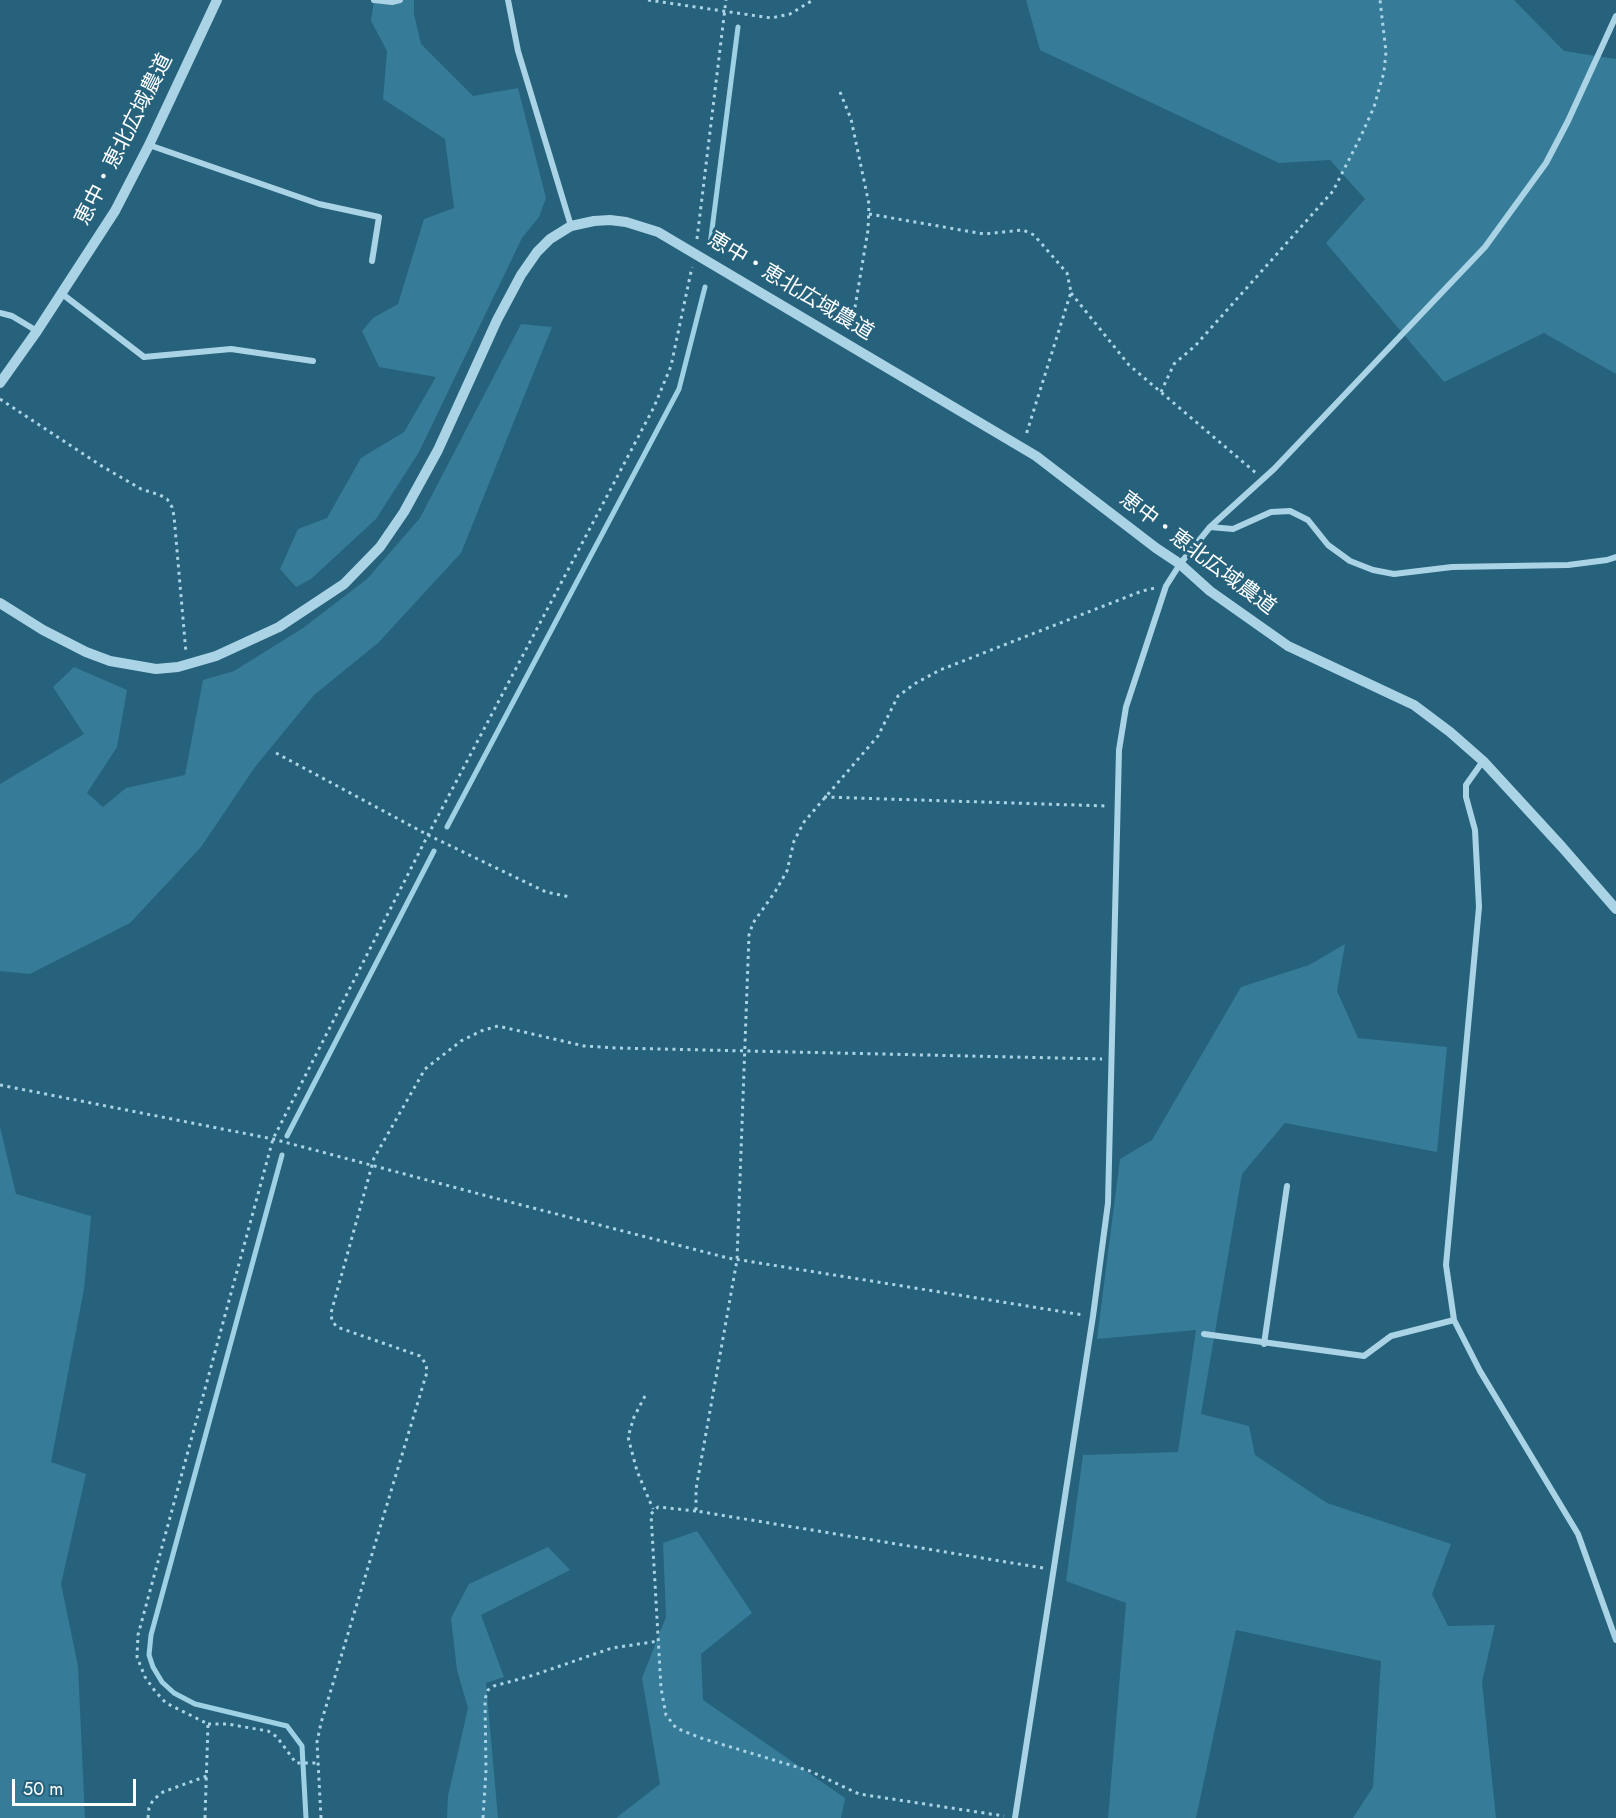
<!DOCTYPE html>
<meta charset="utf-8">
<style>
body{margin:0}
#map{position:relative;width:1616px;height:1818px;overflow:hidden;background:#26627c;font-family:Jost,sans-serif}
canvas{display:block}
.scale{position:absolute;left:12px;top:1779px;width:124px;height:27px;box-sizing:border-box;border:3px solid #fff;border-top:0;padding-left:8px;font-size:18px;line-height:21px;white-space:nowrap;color:#fff;-webkit-text-stroke:4px #26627c;paint-order:stroke}
</style>
<div id="map">
<canvas width="1616" height="1818"></canvas>
<div class="scale">50 m</div>
</div>
<script>
const c = document.querySelector('canvas').getContext('2d');
c.lineJoin = 'round';
function paint(path, color) { c.fillStyle = color; c.fill(path, 'evenodd'); }
const toPath = rows => new Path2D(rows.map(r => 'M' + r).join(''));
function strokePath(path, color, width, dash) { c.strokeStyle = color; c.lineWidth = width; c.lineCap = dash ? 'butt' : 'round'; c.setLineDash(dash || []); c.stroke(path); }
function write(font, color, halo, rows, align = 'center') {
  c.font = font + ' Jost,"Noto Sans JP",sans-serif'; c.lineWidth = 6; c.setLineDash([]); c.textBaseline = 'middle'; c.strokeStyle = halo; c.fillStyle = color; for (const [text, x, y, turn = 0] of rows) {
    c.save(); c.translate(x, y); c.rotate((+turn || 0) * Math.PI / 180); c.textAlign = isNaN(turn) ? turn : align; if (halo) c.strokeText(text, 0, 0); c.fillText(text, 0, 0); c.restore();
  }
}
const green = toPath([
 [374,0,414,0,414,14,421,44,473,96,518,88,546,198,539,217,522,238,419,452,376,519,311,579,296,587,280,569,298,529,327,518,361,458,404,432,436,377,379,367,362,331,373,318,398,304,424,219,454,208,445,139,383,99,387,51,371,21],
 [1026,0,1514,0,1564,51,1616,59,1616,374,1544,333,1444,382,1326,243,1365,199,1330,160,1279,163,1040,50],
 [521,324,552,327,461,553,378,643,314,695,255,767,201,847,130,923,30,974,0,971,0,784,84,734,53,687,74,667,127,690,117,747,87,793,103,807,126,788,185,775,203,680,234,671,303,628,367,579,420,518],
 [1345,944,1337,991,1358,1038,1447,1047,1437,1152,1285,1123,1242,1174,1201,1414,1249,1426,1255,1455,1327,1503,1451,1544,1432,1594,1448,1626,1495,1625,1482,1682,1496,1818,1353,1818,1373,1787,1381,1661,1236,1630,1196,1818,1108,1818,1126,1603,1066,1581,1083,1455,1178,1452,1196,1330,1097,1339,1120,1159,1152,1140,1241,987,1309,965],
 [0,1127,16,1194,91,1216,84,1289,51,1462,86,1474,61,1584,78,1666,85,1818,0,1818],
 [697,1531,752,1613,701,1654,703,1700,845,1798,841,1818,616,1818,660,1784,642,1678,666,1617,663,1543],
 [548,1547,570,1570,481,1615,504,1677,486,1683,498,1818,447,1818,448,1796,468,1708,457,1670,451,1618,469,1584]
]);
const stream = toPath([
 [710,245,738,27],
 [447,827,679,389,705,287],
 [287,1136,434,851],
 [282,1155,151,1635,149,1655,153,1667,162,1682,174,1693,195,1704,287,1726,302,1746,306,1818]
]);
const path = toPath([
 [648,0,771,18,790,14,813,0],
 [840,92,851,119,869,204,868,230,851,331],
 [869,214,984,234,1023,230,1034,235,1067,273,1071,292,1026,435],
 [697,239,726,0],
 [1071,293,1129,365,1256,473],
 [1161,392,1174,364,1195,346,1333,191,1361,136,1374,107,1384,72,1386,52,1380,0],
 [0,399,100,465,141,489,160,495,167,499,172,507,174,516,186,653],
 [276,753,428,835,546,892,570,897],
 [824,797,1107,806],
 [0,1085,273,1139,502,1200,728,1258,1083,1315],
 [645,1396,634,1417,628,1437,637,1471,653,1509],
 [696,1511,658,1507,651,1514,661,1688,666,1715,676,1728,701,1738,810,1771,859,1794,1004,1816],
 [1043,1568,696,1511,696,1489,737,1260,749,935,753,923,775,892,787,871,794,841,804,822,878,736,898,696,916,683,940,670,1142,591,1155,588],
 [208,1724,227,1724,268,1731,277,1737,296,1763,317,1763],
 [148,1818,149,1808,153,1800,163,1792,207,1776],
 [205,1818,208,1724,166,1703,155,1691,145,1677,137,1657,138,1635,273,1139,428,835,654,407,671,366,692,267],
 [321,1818,317,1742,321,1723,427,1372,426,1364,420,1356,337,1327,332,1321,331,1313,374,1158,425,1069,461,1041,481,1031,498,1026,584,1046,616,1048,1102,1059],
 [483,1818,486,1770,485,1699,488,1690,494,1686,534,1675,612,1648,659,1641]
]);
const minor = toPath([
 [374,0,392,2,400,0],
 [508,0,518,51,571,226],
 [149,145,319,204,379,217,372,261],
 [61,293,144,357,231,349,313,361],
 [0,313,12,316,37,331],
 [1210,527,1233,529,1271,512,1290,511,1308,520,1328,545,1350,561,1373,570,1394,574,1452,567,1568,565,1607,560,1616,557],
 [1483,761,1466,785,1466,797,1475,830,1479,907,1446,1265,1454,1320,1480,1371,1578,1534,1616,1640],
 [1204,1334,1364,1356,1391,1336,1454,1320],
 [1264,1344,1287,1186],
 [1015,1818,1093,1316,1108,1203,1119,750,1126,707,1166,586,1180,564,1210,527,1274,469,1485,247,1546,163,1568,121,1616,16]
]);
const tertiary = toPath([
 [0,383,37,331,115,211,149,145,217,0],
 [0,603,43,630,86,652,110,661,156,669,178,667,216,656,279,627,344,584,380,547,404,512,438,450,497,320,521,275,537,252,550,239,571,226,594,221,610,220,626,222,658,232,1036,456,1156,548,1180,564,1210,591,1288,646,1414,705,1450,732,1483,761,1562,847,1616,909]
]);
const streetNames = [
 ["恵中・恵北広域農道",125,140,-63],
 ["恵中・恵北広域農道",790,287,31],
 ["恵中・恵北広域農道",1197,554,37]
];
paint(green, '#367b98');
strokePath(stream, '#9fd1e5', 5);
strokePath(path, '#aad4e5', 3, [3, 4.5]);
strokePath(minor, '#aad4e5', 6);
strokePath(tertiary, '#aad4e5', 10);
write('21px', '#fff', '#26627c', streetNames);
</script>
